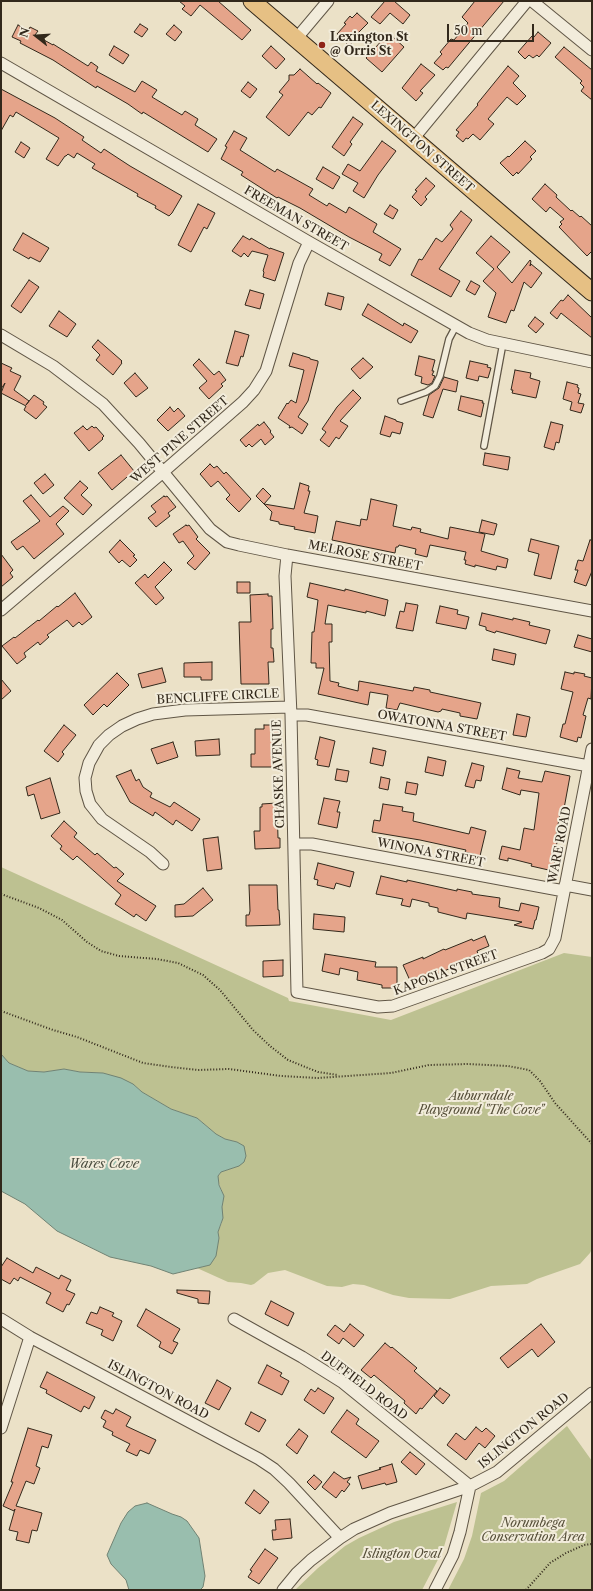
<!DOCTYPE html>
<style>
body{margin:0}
#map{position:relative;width:593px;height:1591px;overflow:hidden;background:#ebe1c7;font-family:"Libre Caslon Text",serif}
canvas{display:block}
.frame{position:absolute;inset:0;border:2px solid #32281b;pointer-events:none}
.north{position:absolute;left:16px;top:16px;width:40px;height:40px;-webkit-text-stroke:3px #f2ecdb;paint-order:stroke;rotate:287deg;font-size:11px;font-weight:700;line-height:16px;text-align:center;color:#32281b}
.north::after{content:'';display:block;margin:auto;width:14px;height:18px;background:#32281b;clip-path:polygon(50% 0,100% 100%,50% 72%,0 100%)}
.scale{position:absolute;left:447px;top:24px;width:87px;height:18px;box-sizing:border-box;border:2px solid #32281b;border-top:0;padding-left:5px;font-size:12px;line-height:14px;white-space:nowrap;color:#32281b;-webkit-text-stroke:3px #f2ecdb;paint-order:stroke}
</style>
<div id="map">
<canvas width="593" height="1591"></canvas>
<div class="frame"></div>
<div class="north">N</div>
<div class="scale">50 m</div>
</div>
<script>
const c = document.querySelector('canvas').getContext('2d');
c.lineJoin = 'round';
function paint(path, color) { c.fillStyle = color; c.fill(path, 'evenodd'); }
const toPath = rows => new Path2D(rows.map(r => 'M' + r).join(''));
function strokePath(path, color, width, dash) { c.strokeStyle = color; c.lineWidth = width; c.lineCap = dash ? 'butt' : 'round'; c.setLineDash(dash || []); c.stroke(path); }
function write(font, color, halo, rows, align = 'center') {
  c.font = font + ' "Libre Caslon Text",serif'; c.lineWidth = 4; c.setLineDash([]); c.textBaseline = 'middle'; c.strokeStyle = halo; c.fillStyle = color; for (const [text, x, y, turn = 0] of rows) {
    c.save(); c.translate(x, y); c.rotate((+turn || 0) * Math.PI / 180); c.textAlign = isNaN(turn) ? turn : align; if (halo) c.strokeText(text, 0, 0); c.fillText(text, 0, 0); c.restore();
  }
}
const green = toPath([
 [1,867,288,998,289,1001,391,1020,564,953,592,957,592,1249,590,1253,580,1264,537,1279,527,1284,491,1286,450,1299,409,1298,393,1295,364,1285,353,1284,342,1287,327,1286,285,1270,268,1273,254,1284,251,1285,241,1283,228,1282,197,1268,210,1265,215,1256,219,1238,218,1232,222,1222,222,1207,223,1201,222,1191,218,1181,218,1176,221,1172,238,1166,237,1142,225,1139,216,1134,197,1118,171,1109,142,1092,133,1084,103,1073,80,1072,64,1069,44,1072,28,1071,9,1063,1,1054],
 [567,1426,592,1461,592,1590,448,1590,464,1559,472,1536,481,1493,504,1481],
 [457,1502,443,1550,422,1590,295,1590,318,1568,345,1546,359,1538,394,1522]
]);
const water = toPath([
 [1,1054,9,1063,28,1071,44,1072,64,1069,80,1072,103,1073,121,1078,133,1084,142,1092,171,1109,197,1118,216,1134,225,1139,237,1142,244,1146,246,1156,244,1162,239,1166,221,1172,218,1176,219,1185,224,1196,222,1207,223,1218,218,1232,219,1238,216,1256,210,1265,173,1274,151,1266,110,1257,57,1231,25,1204,1,1191,1,1054],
 [147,1503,172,1514,181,1517,187,1521,199,1538,205,1576,203,1587,200,1590,129,1590,126,1580,111,1564,107,1555,121,1523,128,1512,135,1506,147,1503]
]);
const building = toPath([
 [179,1,218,1,251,30,242,40,200,5,191,16,182,9,185,6,179,1],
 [385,1,394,1,410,15,403,24,390,13,380,24,371,17,385,1],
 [475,1,504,1,448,68,446,67,443,70,434,63,442,54,440,52,451,39,454,40,468,23,462,17,475,1],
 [357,13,368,23,354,37,356,38,349,46,337,34,346,24,344,23,350,16,352,18,357,13],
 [140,24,148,29,142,37,134,32,140,24],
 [18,25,28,31,30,27,38,31,35,35,53,45,53,44,88,66,91,62,98,67,96,71,135,92,142,81,157,90,152,97,182,115,185,111,198,119,195,125,217,139,208,152,143,112,142,114,128,104,97,86,96,88,53,60,20,43,21,41,12,37,18,25],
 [174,25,182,32,175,41,166,34,174,25],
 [538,32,551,43,539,57,537,55,533,58,529,55,525,59,518,52,532,36,534,37,538,32],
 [393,37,404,47,382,72,366,58,384,38,389,42,393,37],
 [114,46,129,55,123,64,109,55,114,46],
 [271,46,285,59,276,69,262,56,271,46],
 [564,47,592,70,592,100,581,91,584,87,580,83,582,81,555,57,564,47],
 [421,64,435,75,420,91,423,93,416,101,402,88,421,64],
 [508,66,519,76,513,83,526,96,517,105,507,97,488,119,494,124,480,140,473,134,468,139,466,138,463,142,456,136,459,132,456,130,478,105,477,104,508,66],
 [300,69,317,84,318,83,331,93,321,108,319,107,312,115,308,112,289,136,266,117,283,95,279,92,289,80,289,75,294,75,300,69],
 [248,82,257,89,250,98,241,91,248,82],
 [1,89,55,118,84,137,82,140,101,153,104,149,130,166,182,196,172,213,169,216,155,208,156,206,137,196,138,194,92,168,95,164,77,153,74,158,68,154,66,156,65,156,58,166,46,159,59,138,16,112,13,117,10,115,1,131,1,89],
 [353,117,363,124,350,142,352,144,344,156,332,147,353,117],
 [234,131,247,138,240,150,275,172,277,169,313,189,309,195,327,206,329,203,346,213,349,207,377,224,373,232,401,249,390,266,379,260,382,254,349,237,300,208,278,197,277,198,241,175,243,172,221,159,227,147,225,146,234,131],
 [382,141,396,151,378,175,364,198,353,191,358,183,342,174,348,164,360,171,382,141],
 [525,141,536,151,530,157,532,159,518,174,517,172,513,176,500,163,508,156,509,157,525,141],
 [21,142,30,148,24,158,15,152,21,142],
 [323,167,340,177,333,189,316,179,323,167],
 [426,178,435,186,425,197,427,199,421,206,412,197,417,191,415,190,426,178],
 [545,184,557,195,556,197,571,211,572,210,580,217,581,216,592,226,592,251,587,256,559,227,562,224,560,222,564,219,550,207,546,212,532,199,545,184],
 [198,204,215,213,207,229,204,227,191,252,178,245,198,204],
 [390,205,398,210,393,219,384,214,390,205],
 [461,211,472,220,439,269,460,281,451,297,411,275,419,259,422,260,436,238,442,242,453,229,450,225,461,211],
 [23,233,49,248,40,262,30,257,29,259,13,250,23,233],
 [243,236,250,240,251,238,270,249,270,248,284,253,275,281,263,277,264,272,263,271,268,255,252,251,248,257,244,253,241,257,232,251,243,236],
 [491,236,510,252,497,267,512,283,530,260,531,261,530,266,531,264,542,273,531,288,524,282,514,311,511,310,506,323,488,317,496,293,483,281,494,269,476,253,491,236],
 [29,280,39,287,21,313,11,306,29,280],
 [471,281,480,286,475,295,466,290,471,281],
 [250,290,264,294,260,309,245,305,250,290],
 [328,293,344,297,341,310,325,305,328,293],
 [568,295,592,318,592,338,561,313,557,319,550,313,561,300,563,301,568,295],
 [368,304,403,326,404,323,418,331,411,343,362,315,368,304],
 [59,311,76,324,67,337,49,326,59,311],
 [535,317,544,324,536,333,528,326,535,317],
 [235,331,249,335,243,357,241,356,238,366,226,363,235,331],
 [98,340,122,361,121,362,122,363,113,375,96,360,100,355,92,347,98,340],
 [293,353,310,358,310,359,318,361,318,363,308,401,298,417,308,424,302,434,292,427,289,428,290,426,278,418,287,403,288,404,291,400,296,403,304,370,289,366,293,353],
 [419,356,435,360,432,371,434,371,432,375,435,376,432,383,428,385,421,383,422,377,415,375,419,356],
 [363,358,373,367,360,379,351,369,363,358],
 [199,359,214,375,219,371,226,380,221,384,223,386,209,399,199,388,207,381,193,365,199,359],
 [470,361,488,365,487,367,491,368,488,378,479,376,478,381,466,378,470,361],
 [1,363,12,368,10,371,21,376,14,390,29,401,26,405,34,395,44,402,43,404,47,407,36,419,24,410,26,406,1,393,5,383,1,389,1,363],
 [515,370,531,373,530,378,540,381,536,398,512,393,513,390,511,390,515,370],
 [135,373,148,388,136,397,124,383,135,373],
 [444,377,458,381,456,392,443,389,433,418,423,415,429,395,439,388,444,377],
 [567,382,578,385,577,387,579,388,578,393,581,394,578,403,584,404,581,413,570,410,572,402,563,399,567,382],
 [353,390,361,398,340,421,348,426,339,439,336,437,329,447,320,440,326,432,322,429,337,407,353,390],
 [461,396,483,401,482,403,484,403,481,417,458,410,461,396],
 [170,407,174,412,178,408,185,416,168,431,157,420,170,407],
 [385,416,396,420,396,421,403,423,400,434,392,432,390,437,380,434,385,416],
 [264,422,271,431,270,432,274,437,265,445,261,439,252,447,249,444,246,447,240,440,258,424,259,426,264,422],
 [551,422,563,425,559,443,556,442,554,450,544,447,551,422],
 [83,426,87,430,92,426,94,428,96,427,104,436,102,438,103,439,89,451,74,433,83,426],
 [485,453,510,457,508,470,483,465,485,453],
 [121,455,134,471,112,490,98,473,121,455],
 [210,464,214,468,217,466,224,474,226,472,251,499,239,512,226,499,230,495,218,481,211,487,200,474,210,464],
 [45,474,54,485,43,494,34,483,45,474],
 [80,481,88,488,81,495,92,505,83,515,64,498,80,481],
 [300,483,309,486,308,491,310,491,304,513,318,516,315,533,294,529,295,527,279,524,279,522,270,520,272,512,256,496,263,488,271,496,264,504,294,509,300,483],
 [31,495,50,517,63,506,69,511,56,524,64,534,34,559,23,546,17,550,11,542,40,521,23,501,31,495],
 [164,496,165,497,167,496,176,507,168,513,170,516,156,527,148,518,156,512,151,506,164,496],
 [371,499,397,505,393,526,411,530,412,527,421,529,420,532,448,539,450,527,485,534,481,551,508,559,506,568,497,566,496,570,475,565,475,567,465,564,466,560,464,560,466,552,430,545,427,557,415,554,416,549,399,545,398,547,396,547,395,553,332,540,336,521,360,526,361,519,367,520,371,499],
 [482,520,497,524,494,535,479,532,482,520],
 [186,525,187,526,189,525,198,537,196,539,210,553,195,570,187,563,194,556,183,541,179,543,173,534,186,525],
 [531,539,559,546,551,579,534,575,539,554,528,551,531,539],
 [120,540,135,555,133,556,137,560,130,567,122,560,119,563,109,552,120,540],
 [590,540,592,540,592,571,586,586,574,582,578,570,575,570,578,560,583,561,590,540],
 [1,554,13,570,10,573,13,577,1,587,1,554],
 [164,562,172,570,155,587,164,598,156,605,135,583,145,574,148,578,164,562],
 [237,582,250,582,250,593,237,593,237,582],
 [310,583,345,591,345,589,388,600,385,616,366,611,366,613,328,605,325,624,332,624,332,642,329,642,330,681,339,683,338,686,358,691,359,681,413,691,414,687,430,690,430,692,481,703,477,719,460,716,460,713,442,709,441,711,438,712,400,703,397,710,386,708,388,695,370,692,368,705,318,694,324,668,316,668,316,663,311,663,312,632,314,632,318,600,307,597,310,583],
 [75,593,92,617,82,625,79,622,73,627,67,620,47,635,49,637,40,645,38,642,24,653,26,657,17,664,2,646,14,637,15,638,38,620,39,621,57,606,58,607,75,593],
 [268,594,268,596,272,596,273,629,271,629,271,648,273,648,274,662,268,662,269,684,241,684,239,622,251,622,250,595,268,594],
 [406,603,418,605,413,631,396,628,400,611,404,612,406,603],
 [440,606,458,610,457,614,469,617,466,629,436,623,440,606],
 [482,613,513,620,513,618,530,622,529,625,550,630,546,644,496,631,495,633,486,630,486,627,479,625,482,613],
 [578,635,592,639,592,652,574,647,578,635],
 [494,649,516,654,514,665,492,660,494,649],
 [212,662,212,680,201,680,201,677,184,677,184,663,212,662],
 [162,668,166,682,142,688,138,674,162,668],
 [565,672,574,674,574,672,585,674,584,676,592,678,591,699,588,698,583,715,586,716,581,738,578,737,577,742,560,737,563,724,565,724,573,692,561,689,565,672],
 [117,673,129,685,107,707,104,704,93,715,84,705,117,673],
 [1,679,11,691,1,700,1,679],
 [517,714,530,717,526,737,513,735,517,714],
 [64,725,76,735,62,752,64,754,58,762,44,751,64,725],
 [264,725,281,725,281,737,276,737,276,767,251,767,251,754,255,754,255,729,264,729,264,725],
 [320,737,335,741,329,767,317,765,318,760,315,759,320,737],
 [219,739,220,755,196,756,195,741,219,739],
 [173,742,178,757,157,764,151,749,173,742],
 [373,748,386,751,383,766,370,763,373,748],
 [428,757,446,761,443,776,425,772,428,757],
 [472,763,484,766,481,781,476,780,474,788,465,786,472,763],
 [507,768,520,771,518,778,542,782,545,771,570,776,563,814,560,814,555,841,557,842,555,855,556,855,553,871,531,866,532,864,508,858,508,861,499,859,502,846,520,850,524,828,534,830,539,793,521,790,520,795,502,789,507,768],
 [337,769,349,771,347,782,335,780,337,769],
 [131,770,136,781,139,779,143,787,152,793,150,797,170,807,174,802,200,819,192,831,176,820,173,825,155,812,153,816,130,802,116,776,131,770],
 [381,777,390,779,388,790,379,788,381,777],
 [50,778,60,813,41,819,34,794,28,796,26,787,50,778],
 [407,782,418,784,416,795,405,793,407,782],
 [324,798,340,801,337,812,340,812,337,828,318,824,324,798],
 [277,803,278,838,280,838,280,848,255,849,254,831,260,831,260,807,262,807,262,804,277,803],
 [383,804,403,807,402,811,414,813,413,821,469,834,471,827,486,831,480,856,465,852,466,850,420,840,372,832,374,820,380,821,383,804],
 [64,821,77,833,74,837,95,855,97,853,114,868,116,867,124,874,117,881,156,906,146,921,136,914,134,917,115,904,121,895,77,856,73,860,60,849,62,846,51,836,64,821],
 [218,837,222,869,207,871,203,839,218,837],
 [318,863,354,872,350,887,336,883,334,889,317,885,318,880,314,879,318,863],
 [381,876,407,882,407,880,457,891,457,889,472,892,472,894,500,898,499,907,519,911,521,903,539,907,536,920,535,920,533,929,514,925,522,922,467,913,466,919,438,912,438,908,429,906,429,903,412,899,410,907,401,905,403,899,376,894,381,876],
 [249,885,277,885,278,910,279,910,280,925,246,926,246,915,249,915,250,911,249,885],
 [203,888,213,900,193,916,175,917,175,905,184,904,203,888],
 [314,914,345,917,344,932,313,929,314,914],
 [485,936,489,946,477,951,478,954,450,965,451,968,412,985,403,965,423,957,423,959,444,949,445,950,472,939,473,941,485,936],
 [325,954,376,962,375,967,397,967,397,988,382,988,382,985,357,980,358,972,340,968,339,975,322,971,325,954],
 [283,960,283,976,263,977,263,961,283,960],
 [7,1258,33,1273,36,1267,59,1279,61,1275,71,1280,66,1290,75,1294,69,1305,67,1304,63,1312,46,1303,51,1293,20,1277,18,1281,14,1278,10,1284,1,1279,1,1267,7,1258],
 [177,1290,210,1291,209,1304,198,1303,198,1299,177,1293,177,1290],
 [271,1301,294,1313,288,1326,265,1314,271,1301],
 [100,1307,114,1313,112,1316,122,1321,113,1341,101,1335,103,1330,86,1323,91,1312,97,1314,100,1307],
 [146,1309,180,1329,173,1341,178,1343,172,1354,159,1347,161,1342,137,1326,146,1309],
 [350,1324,364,1335,354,1347,343,1338,339,1344,327,1335,335,1325,344,1332,350,1324],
 [541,1324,555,1342,538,1357,532,1349,508,1368,500,1358,541,1324],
 [385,1343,391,1348,392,1347,417,1368,414,1371,437,1391,422,1409,420,1408,416,1414,404,1403,405,1401,374,1375,371,1378,361,1370,385,1343],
 [267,1365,282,1373,280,1376,289,1381,282,1395,258,1383,267,1365],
 [47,1372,95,1397,89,1409,84,1406,81,1412,46,1393,47,1390,40,1387,47,1372],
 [217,1380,231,1388,219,1410,205,1403,217,1380],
 [318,1388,334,1398,324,1414,304,1400,311,1389,315,1392,318,1388],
 [440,1388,450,1395,443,1404,434,1396,440,1388],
 [116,1409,131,1417,126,1426,156,1440,149,1454,140,1450,137,1456,126,1451,130,1444,112,1435,113,1432,103,1427,106,1421,101,1418,105,1410,113,1414,116,1409],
 [347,1410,359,1419,356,1424,379,1441,366,1458,331,1432,347,1410],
 [251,1412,266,1420,259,1432,245,1424,251,1412],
 [476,1427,482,1432,486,1428,495,1436,485,1448,479,1443,466,1460,447,1445,456,1433,465,1440,476,1427],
 [28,1428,52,1435,48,1448,42,1446,36,1466,40,1468,34,1484,26,1481,16,1506,42,1513,37,1531,32,1530,29,1543,16,1540,18,1532,9,1530,15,1509,14,1511,3,1506,13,1482,11,1482,28,1428],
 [299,1429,308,1436,297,1454,286,1445,299,1429],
 [410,1452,425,1464,416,1475,401,1462,410,1452],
 [392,1464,397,1482,386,1485,385,1483,362,1489,358,1476,381,1469,379,1468,392,1464],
 [334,1472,344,1479,351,1477,347,1482,350,1484,344,1492,342,1490,336,1498,322,1487,334,1472],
 [314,1475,322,1482,315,1490,307,1482,314,1475],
 [254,1490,269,1502,260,1514,245,1503,254,1490],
 [290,1519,292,1538,273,1540,272,1530,276,1530,275,1520,290,1519],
 [265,1549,278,1558,259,1584,248,1577,252,1571,250,1570,265,1549]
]);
const path = toPath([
 [1,894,39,908,62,920,87,942,101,951,119,956,157,959,178,963,203,975,220,990,253,1030,270,1046,288,1060,318,1072,338,1075],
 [1,1011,53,1030,77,1037,143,1063,171,1067,198,1070,229,1069,281,1076,318,1078,391,1073,429,1065,468,1064,508,1066,529,1070,540,1081,555,1103,592,1144],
 [526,1590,550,1563,566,1553,584,1545,592,1544]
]);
const service = toPath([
 [401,401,426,392,435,386,440,376,449,339,456,326],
 [484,446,503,343]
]);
const minor = toPath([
 [532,1,592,50],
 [296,39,328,1],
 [1,63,309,242,469,333,487,340,592,362],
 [413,139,527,1],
 [1,335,53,366,103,404,139,443,210,529,227,542,239,545,287,555,592,611],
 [287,555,285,576,291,715,297,992,378,1007,393,1006,542,953,549,949,555,938,592,749],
 [1,610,163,472,243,402,254,390,266,371,299,263,309,242],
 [291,715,307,715,589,766],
 [294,844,312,844,564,891],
 [163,864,150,852,102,819,90,804,86,791,85,778,89,763,99,745,109,735,122,726,137,719,153,714,185,710,290,707],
 [565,885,592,890],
 [1,1319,30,1337,259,1459,274,1469,289,1483,340,1538],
 [234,1319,302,1357,342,1382,470,1486,460,1532,453,1555,435,1590],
 [1,1428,30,1337],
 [283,1590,297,1573,311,1560,340,1538,354,1529,390,1513,470,1486,497,1472,592,1393]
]);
const primary = toPath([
 [252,1,592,292]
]);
const markers = [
 [322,45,4,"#8f2418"]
];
const poiNames = [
 ["Lexington St",330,38],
 ["@ Orris St",330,52]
];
const streetNames = [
 ["LEXINGTON STREET",422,147,41],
 ["FREEMAN STREET",296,219,30],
 ["WEST PINE STREET",180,440,-41],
 ["MELROSE STREET",365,556,11],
 ["BENCLIFFE CIRCLE",218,697,-3],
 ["OWATONNA STREET",442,726,10],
 ["CHASKE AVENUE",279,774,-92],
 ["WARE ROAD",560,845,-79],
 ["WINONA STREET",431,853,11],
 ["KAPOSIA STREET",446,973,-20],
 ["DUFFIELD ROAD",364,1386,37],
 ["ISLINGTON ROAD",158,1390,28],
 ["ISLINGTON ROAD",524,1431,-39]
];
const parkNames = [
 ["Auburndale",481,1097],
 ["Playground \"The Cove\"",481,1111],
 ["Norumbega",533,1524],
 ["Conservation Area",533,1538],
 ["Islington Oval",402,1555]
];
const waterNames = [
 ["Wares Cove",104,1164]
];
paint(green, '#bdc191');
paint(water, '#99beae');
strokePath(water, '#708273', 1);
paint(building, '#e5a48a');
strokePath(building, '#32281b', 1);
strokePath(service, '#605646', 8);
strokePath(minor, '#605646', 13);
strokePath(primary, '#32281b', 19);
strokePath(path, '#32281b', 2, [1, 2]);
strokePath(service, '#f2ecdb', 5.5);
strokePath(minor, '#f2ecdb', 11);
strokePath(primary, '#e6c084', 17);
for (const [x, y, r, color] of markers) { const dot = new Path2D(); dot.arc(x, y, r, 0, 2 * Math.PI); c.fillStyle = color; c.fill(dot); strokePath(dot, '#f2ecdb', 1.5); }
write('bold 12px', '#32281b', '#f2ecdb', poiNames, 'left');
write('12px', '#32281b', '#f2ecdb', streetNames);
write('italic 12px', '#554e38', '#f2ecdb', parkNames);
write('italic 13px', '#4c4e40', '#f2ecdb', waterNames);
</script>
